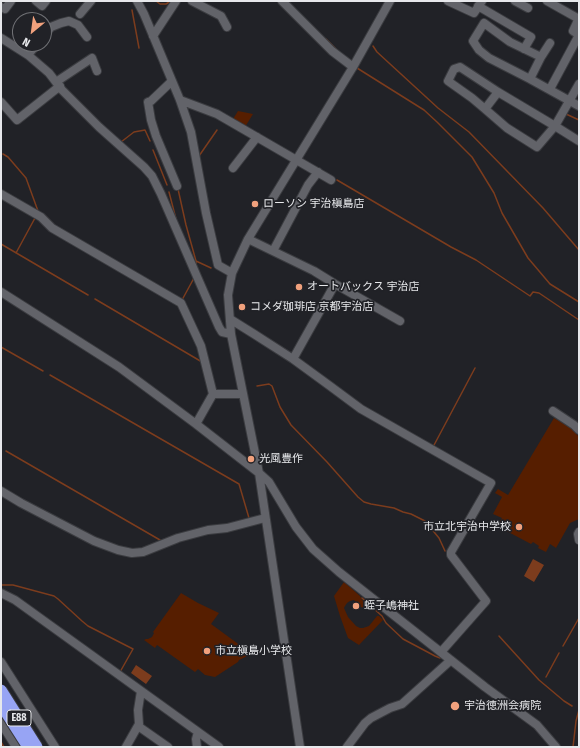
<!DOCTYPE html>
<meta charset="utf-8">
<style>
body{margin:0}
#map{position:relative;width:580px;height:748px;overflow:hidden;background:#212227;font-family:"Fira Sans Condensed",sans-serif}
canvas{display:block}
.frame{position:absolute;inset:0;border:2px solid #e7e8eb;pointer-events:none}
.north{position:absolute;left:12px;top:12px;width:40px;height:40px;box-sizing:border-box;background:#212227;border:1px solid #707175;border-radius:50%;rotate:209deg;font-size:11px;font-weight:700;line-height:16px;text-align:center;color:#e7e8eb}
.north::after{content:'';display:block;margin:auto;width:14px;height:18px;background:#f1a17d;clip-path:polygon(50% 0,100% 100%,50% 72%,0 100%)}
</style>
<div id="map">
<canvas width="580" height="748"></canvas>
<div class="frame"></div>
<div class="north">N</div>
</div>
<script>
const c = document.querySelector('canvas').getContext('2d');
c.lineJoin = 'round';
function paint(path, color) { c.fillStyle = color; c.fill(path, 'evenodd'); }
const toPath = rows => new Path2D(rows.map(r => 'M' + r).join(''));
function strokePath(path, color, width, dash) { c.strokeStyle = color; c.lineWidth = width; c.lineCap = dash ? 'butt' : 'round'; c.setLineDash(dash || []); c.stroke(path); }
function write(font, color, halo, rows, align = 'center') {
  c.font = font + ' "Fira Sans Condensed","Noto Sans JP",sans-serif'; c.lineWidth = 3.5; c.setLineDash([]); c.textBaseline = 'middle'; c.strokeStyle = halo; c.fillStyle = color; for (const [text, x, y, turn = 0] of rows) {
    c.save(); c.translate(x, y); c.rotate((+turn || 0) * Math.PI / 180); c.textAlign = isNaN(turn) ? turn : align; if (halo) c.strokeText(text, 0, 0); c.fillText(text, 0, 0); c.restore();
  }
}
const green = toPath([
 [238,111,253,114,245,127,233,119],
 [554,418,571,428,579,437,579,519,570,523,556,548,550,544,546,552,538,548,539,546,533,542,531,544,497,526,502,518,493,514,502,497,495,493,498,489,508,495],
 [344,582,360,596,362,600,369,606,366,608,360,607,354,600,350,601,347,603,345,606,344,608,348,617,356,626,360,628,363,628,369,626,377,616,379,616,383,620,359,645,348,638,340,616,334,596],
 [181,593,198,603,219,613,211,624,252,654,239,660,238,662,215,677,205,675,198,669,195,672,157,645,155,648,144,640,146,639,148,639,152,637,154,633,153,632]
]);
const water = toPath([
 [533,559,544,565,534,582,524,576],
 [136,665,152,676,146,684,131,673]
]);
const stream = toPath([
 [156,1,160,4,166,4,171,1],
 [132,10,139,48],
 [326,39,338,51],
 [373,46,377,52,438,108,469,132,543,208,579,250],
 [357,68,424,110,437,122,472,157,494,193,502,213,528,258,550,284,579,302],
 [566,114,579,120],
 [121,142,134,132,145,130,150,141],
 [153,150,167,185],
 [3,154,8,157,26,178,38,211],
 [199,156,217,130],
 [337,180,451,247,476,260,530,296,533,292,539,293,579,320],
 [178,189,186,225,196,261,196,264],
 [169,192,176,219],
 [1,244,88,295],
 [16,253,35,218],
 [196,261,211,268],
 [95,299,202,362],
 [182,300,194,278],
 [1,347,43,371],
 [50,375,239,484,249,518],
 [257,386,269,384,272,386,280,407,291,425,327,462,358,497,364,502,371,504,394,508,403,512,411,514,425,521,439,538,445,551],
 [223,390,237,390],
 [433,447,475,368],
 [6,451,160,540,161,542],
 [1,585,13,585,54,596,58,599,82,621,88,626,133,649,120,672],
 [362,598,382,616,386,623,403,639,435,656,440,658],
 [499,636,539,680,564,701,572,706],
 [563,646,579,618],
 [546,677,559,653],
 [1,742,4,747],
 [573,747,576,721,579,710]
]);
const minor = toPath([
 [36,1,42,6,46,1],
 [137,1,144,14,180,100,191,132,206,213,218,265,232,273,228,295,231,334,259,473,300,747],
 [192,1,221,16,227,27],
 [282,1,332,51,353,67],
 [448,1,474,13,482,1],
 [515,1,528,8],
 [547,1,579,19],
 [478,6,531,37,524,49],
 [1,7,5,9,11,1],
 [80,14,91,1],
 [44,36,51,27,61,23,69,21,78,25,87,37],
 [153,36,176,1],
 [1,38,28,55,49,73,62,90,99,127,144,167,152,176,161,194,219,327,222,332,231,334],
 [28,55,37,44],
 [541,57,510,42,484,23,473,41,479,50,489,58,530,79,579,106],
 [530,79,541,57,550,43],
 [172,81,151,101,148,102,151,120,156,136,177,186],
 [56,82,92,58,97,71],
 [579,84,555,126,579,141],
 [550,89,579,35,573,31,579,18],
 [180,100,217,114,331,180],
 [1,102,17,120,60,86],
 [485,109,472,98,448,81,454,69,460,67,498,92,555,126,537,147,507,128,485,109,498,92],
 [233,168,257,137],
 [1,194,41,217,52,228,181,303,201,346,213,394],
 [248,239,314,271,335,284,400,321],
 [273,251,308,185,318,172],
 [232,273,248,239,353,67,390,1],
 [1,292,119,367,196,424,259,473,269,482,296,527,313,549,339,572,485,687,537,725,556,747],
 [230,319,254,334,293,359,330,386,361,409,491,483,451,552,451,555,486,601,441,652],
 [293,359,335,284],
 [553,411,574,425,579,430],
 [196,424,213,394,243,394],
 [1,491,21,503,94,541,118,550,132,553,143,552,178,538,208,530,227,528,265,518],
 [579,532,578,534,579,540],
 [1,593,15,600,219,747],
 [1,662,55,747],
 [1,723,16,747],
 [138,726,168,747],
 [126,747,139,724,138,710,141,691],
 [197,747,196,739,198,732],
 [347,747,365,723,371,718,390,708,402,704,451,660]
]);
const highwayBridge = toPath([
 [1,690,37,747],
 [1,705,28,747]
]);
const markers = [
 [255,204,4,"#f1a17d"],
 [299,287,4,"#f1a17d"],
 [242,307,4,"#f1a17d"],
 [251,459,4,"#f1a17d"],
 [519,527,4,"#f1a17d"],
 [356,606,4,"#f1a17d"],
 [207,651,4,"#f1a17d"],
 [455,706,5,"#f1a17d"]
];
const shields = [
 [19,718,24]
];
const shieldNames = [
 ["E88",19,718]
];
const poiNames = [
 ["ローソン 宇治槇島店",263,204],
 ["オートバックス 宇治店",307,287],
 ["コメダ珈琲店 京都宇治店",250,307],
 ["光風豊作",259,459],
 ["市立北宇治中学校",511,527,"right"],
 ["蛭子嶋神社",364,606],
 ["市立槇島小学校",215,651],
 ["宇治徳洲会病院",464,706]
];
paint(green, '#561e00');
paint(water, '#7c3c1d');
strokePath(stream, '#7c3c1d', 1.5);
strokePath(minor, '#3b3c40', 10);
strokePath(minor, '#626369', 8);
strokePath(highwayBridge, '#3b3c40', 13, []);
strokePath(highwayBridge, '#97a4f4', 11);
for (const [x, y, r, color] of markers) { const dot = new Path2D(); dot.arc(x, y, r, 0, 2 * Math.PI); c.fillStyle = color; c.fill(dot); strokePath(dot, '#212227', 1.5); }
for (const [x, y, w] of shields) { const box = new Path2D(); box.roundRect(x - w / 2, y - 8, w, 16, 3); c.fillStyle = '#212227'; c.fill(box); strokePath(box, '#e7e8eb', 1); }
write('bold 10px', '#e7e8eb', null, shieldNames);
write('11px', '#e7e8eb', '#212227', poiNames, 'left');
</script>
